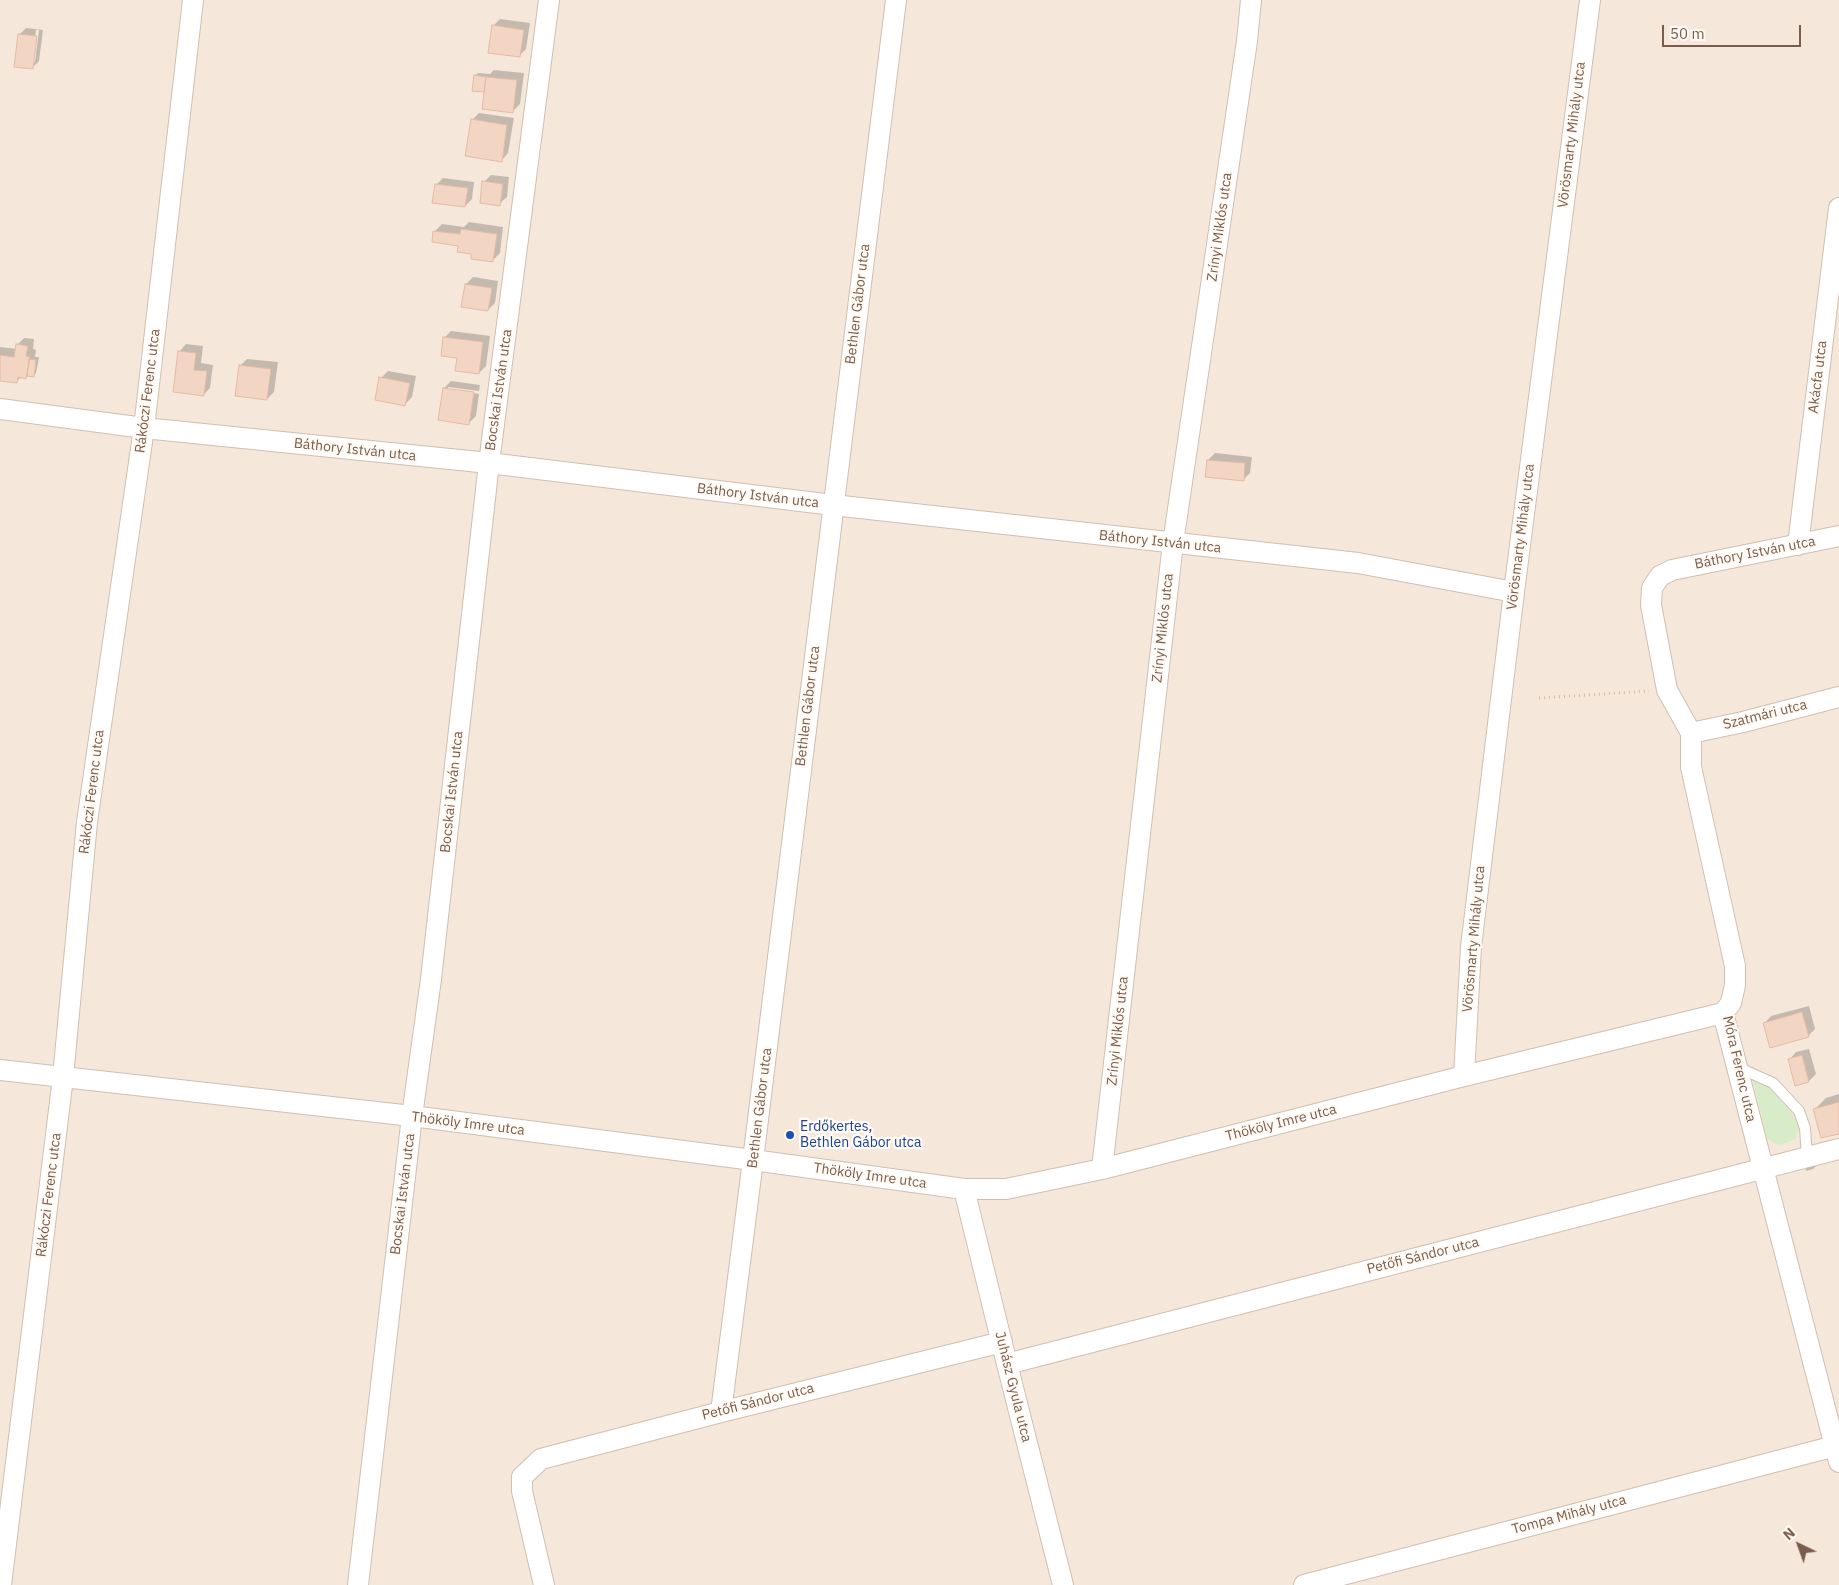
<!DOCTYPE html>
<meta charset="utf-8">
<style>
body{margin:0}
#map{position:relative;width:1839px;height:1585px;overflow:hidden;background:#fdf6ec;font-family:"IBM Plex Sans",sans-serif}
canvas{display:block}
.north{position:absolute;left:1774px;top:1520px;width:50px;height:50px;-webkit-text-stroke:4px #fffaf3;paint-order:stroke;rotate:318deg;font-size:14px;font-weight:700;line-height:20px;text-align:center;color:#7a5c4d}
.north::after{content:'';display:block;margin:auto;width:18px;height:22px;background:#7a5c4d;clip-path:polygon(50% 0,100% 100%,50% 72%,0 100%)}
.scale{position:absolute;left:1662px;top:25px;width:139px;height:22px;box-sizing:border-box;border:2px solid #7a5c4d;border-top:0;padding-left:6px;font-size:15px;line-height:18px;white-space:nowrap;color:#7a5c4d;-webkit-text-stroke:4px #fffaf3;paint-order:stroke}
</style>
<div id="map">
<canvas width="1839" height="1585"></canvas>
<div class="north">N</div>
<div class="scale">50 m</div>
</div>
<script>
const c = document.querySelector('canvas').getContext('2d');
c.lineJoin = 'round';
function paint(path, color) { c.fillStyle = color; c.fill(path, 'evenodd'); }
const toPath = rows => new Path2D(rows.map(r => 'M' + r).join(''));
function strokePath(path, color, width, dash) { c.strokeStyle = color; c.lineWidth = width; c.lineCap = dash ? 'butt' : 'round'; c.setLineDash(dash || []); c.stroke(path); }
function write(font, color, halo, rows, align = 'center') {
  c.font = font + ' "IBM Plex Sans",sans-serif'; c.lineWidth = 4.5; c.setLineDash([]); c.textBaseline = 'middle'; c.strokeStyle = halo; c.fillStyle = color; for (const [text, x, y, turn = 0] of rows) {
    c.save(); c.translate(x, y); c.rotate((+turn || 0) * Math.PI / 180); c.textAlign = isNaN(turn) ? turn : align; if (halo) c.strokeText(text, 0, 0); c.fillText(text, 0, 0); c.restore();
  }
}
const residential = toPath([
 [0,0,1839,0,1839,1585,0,1585]
]);
const green = toPath([
 [1755,1080,1771,1087,1795,1117,1799,1128,1795,1139,1781,1145,1773,1143,1767,1138,1753,1081]
]);
const shadow = toPath([
 [500,19,530,23,526,49,519,56,493,26],
 [26,28,43,30,39,61,32,68,19,35],
 [36,30,39,30,35,62,32,62],
 [494,70,524,73,520,104,513,111,485,91,474,90,475,76,478,73,490,74],
 [479,113,514,118,508,153,501,161,472,120],
 [491,175,509,177,507,197,499,204,484,182],
 [443,178,474,182,472,199,465,206,436,185],
 [469,222,503,227,500,253,493,260,472,253,435,231,442,224,464,227],
 [473,277,498,281,495,303,488,310,463,306,466,284],
 [451,331,490,336,486,366,479,373,458,357,444,338],
 [24,338,34,339,33,349,36,350,35,357,39,357,36,373,33,376,21,377,16,382,0,379,0,347,17,349,17,345],
 [28,361,29,371,26,371],
 [186,344,203,346,201,363,213,365,210,388,203,395,179,352],
 [247,359,278,362,274,392,267,399,240,366],
 [388,371,416,376,412,397,405,404,381,378],
 [451,381,480,385,479,391,448,387,448,389,479,394,476,416,468,424,444,388],
 [1215,453,1252,457,1250,473,1243,480,1208,460],
 [1809,1006,1815,1029,1808,1036,1764,1024,1771,1016],
 [1809,1049,1816,1074,1809,1081,1796,1084,1789,1060,1796,1052],
 [1839,1094,1839,1132,1815,1109,1826,1098],
 [1816,1164,1816,1166,1813,1169,1806,1171,1806,1168,1809,1165]
]);
const building = toPath([
 [492,25,524,30,520,57,488,53,492,25],
 [18,34,37,36,33,69,14,67,18,34],
 [474,75,486,77,484,92,472,91,474,75],
 [486,77,517,80,513,113,482,109,486,77],
 [471,119,507,125,502,162,465,156,471,119],
 [482,181,503,184,500,206,480,203,482,181],
 [435,184,468,188,465,207,432,203,435,184],
 [461,229,497,234,493,262,471,259,471,254,457,252,458,246,432,242,433,231,460,234,461,229],
 [465,284,492,288,488,311,461,307,465,284],
 [443,337,483,342,479,374,455,371,457,358,441,356,443,337],
 [16,344,28,346,26,356,30,357,26,379,18,377,17,383,0,381,0,355,14,357,16,344],
 [178,351,196,353,194,370,207,371,204,396,173,392,178,351],
 [29,359,36,360,34,377,27,376,29,359],
 [239,365,271,369,267,400,235,396,239,365],
 [379,377,410,383,405,406,375,400,379,377],
 [443,388,474,392,469,425,438,420,443,388],
 [1207,460,1245,463,1244,481,1205,477,1207,460],
 [1802,1012,1809,1037,1770,1048,1763,1023,1802,1012],
 [1802,1055,1809,1082,1795,1086,1788,1059,1802,1055],
 [1839,1102,1839,1134,1821,1138,1813,1109,1839,1102]
]);
const path = toPath([
 [1539,698,1649,691]
]);
const service = toPath([
 [1737,1067,1773,1083,1799,1111,1805,1128,1807,1157]
]);
const minor = toPath([
 [0,409,144,428,489,463,833,505,1358,563,1514,592],
 [1798,545,1839,208],
 [1691,733,1743,722,1839,697],
 [1723,1013,1731,1003,1735,985,1735,966,1691,767,1691,733,1667,690,1651,605,1652,588,1660,576,1672,570,1839,536],
 [1723,1013,1839,1462],
 [0,1070,412,1116,753,1160,964,1189,1006,1189,1102,1169,1464,1076,1723,1013],
 [1464,1076,1471,947,1514,592,1590,0],
 [1102,1169,1173,543,1247,41,1251,0],
 [964,1189,1007,1364,1063,1585],
 [1007,1364,1839,1149],
 [721,1412,753,1160,896,0],
 [1,1585,63,1077,87,822,144,428,193,0],
 [358,1585,412,1116,431,979,489,463,549,0],
 [544,1585,522,1491,522,1477,541,1459,721,1412,1002,1342],
 [1304,1585,1835,1446]
]);
const markers = [
 [790,1135,5,"#1a4fb4"]
];
const streetNames = [
 ["Vörösmarty Mihály utca",1572,135,-83],
 ["Zrínyi Miklós utca",1220,227,-82],
 ["Bethlen Gábor utca",858,304,-83],
 ["Akácfa utca",1818,377,-83],
 ["Bocskai István utca",499,390,-82],
 ["Rákóczi Ferenc utca",148,391,-83],
 ["Báthory István utca",355,450,6],
 ["Báthory István utca",758,496,7],
 ["Vörösmarty Mihály utca",1521,537,-83],
 ["Báthory István utca",1160,542,6],
 ["Báthory István utca",1755,553,-11],
 ["Zrínyi Miklós utca",1163,628,-84],
 ["Bethlen Gábor utca",808,706,-83],
 ["Szatmári utca",1765,715,-14],
 ["Rákóczi Ferenc utca",92,792,-83],
 ["Bocskai István utca",452,792,-84],
 ["Vörösmarty Mihály utca",1474,939,-85],
 ["Zrínyi Miklós utca",1118,1031,-84],
 ["Móra Ferenc utca",1739,1069,77],
 ["Bethlen Gábor utca",760,1108,-83],
 ["Thököly Imre utca",1281,1123,-14],
 ["Thököly Imre utca",468,1124,7],
 ["Thököly Imre utca",870,1176,8],
 ["Bocskai István utca",403,1194,-83],
 ["Rákóczi Ferenc utca",49,1195,-83],
 ["Petőfi Sándor utca",1423,1256,-14],
 ["Juhász Gyula utca",1013,1387,76],
 ["Petőfi Sándor utca",758,1402,-14],
 ["Tompa Mihály utca",1569,1515,-15]
];
const transitNames = [
 ["Erdőkertes,",800,1127],
 ["Bethlen Gábor utca",800,1143]
];
paint(residential, '#f5e8da');
paint(green, '#d8ecc9');
paint(shadow, '#0003');
paint(building, '#f3d5c3');
strokePath(building, '#e6bba3', 1);
strokePath(service, '#d1beb0', 12);
strokePath(minor, '#d1beb0', 22);
strokePath(path, '#d9b8a5', 3, [1, 4]);
strokePath(service, '#fff', 10);
strokePath(minor, '#fff', 20);
for (const [x, y, r, color] of markers) { const dot = new Path2D(); dot.arc(x, y, r, 0, 2 * Math.PI); c.fillStyle = color; c.fill(dot); strokePath(dot, '#fffaf3', 2); }
write('14px', '#7a5c4d', '#fffaf3', streetNames);
write('14px', '#164399', '#fffaf3', transitNames, 'left');
</script>
